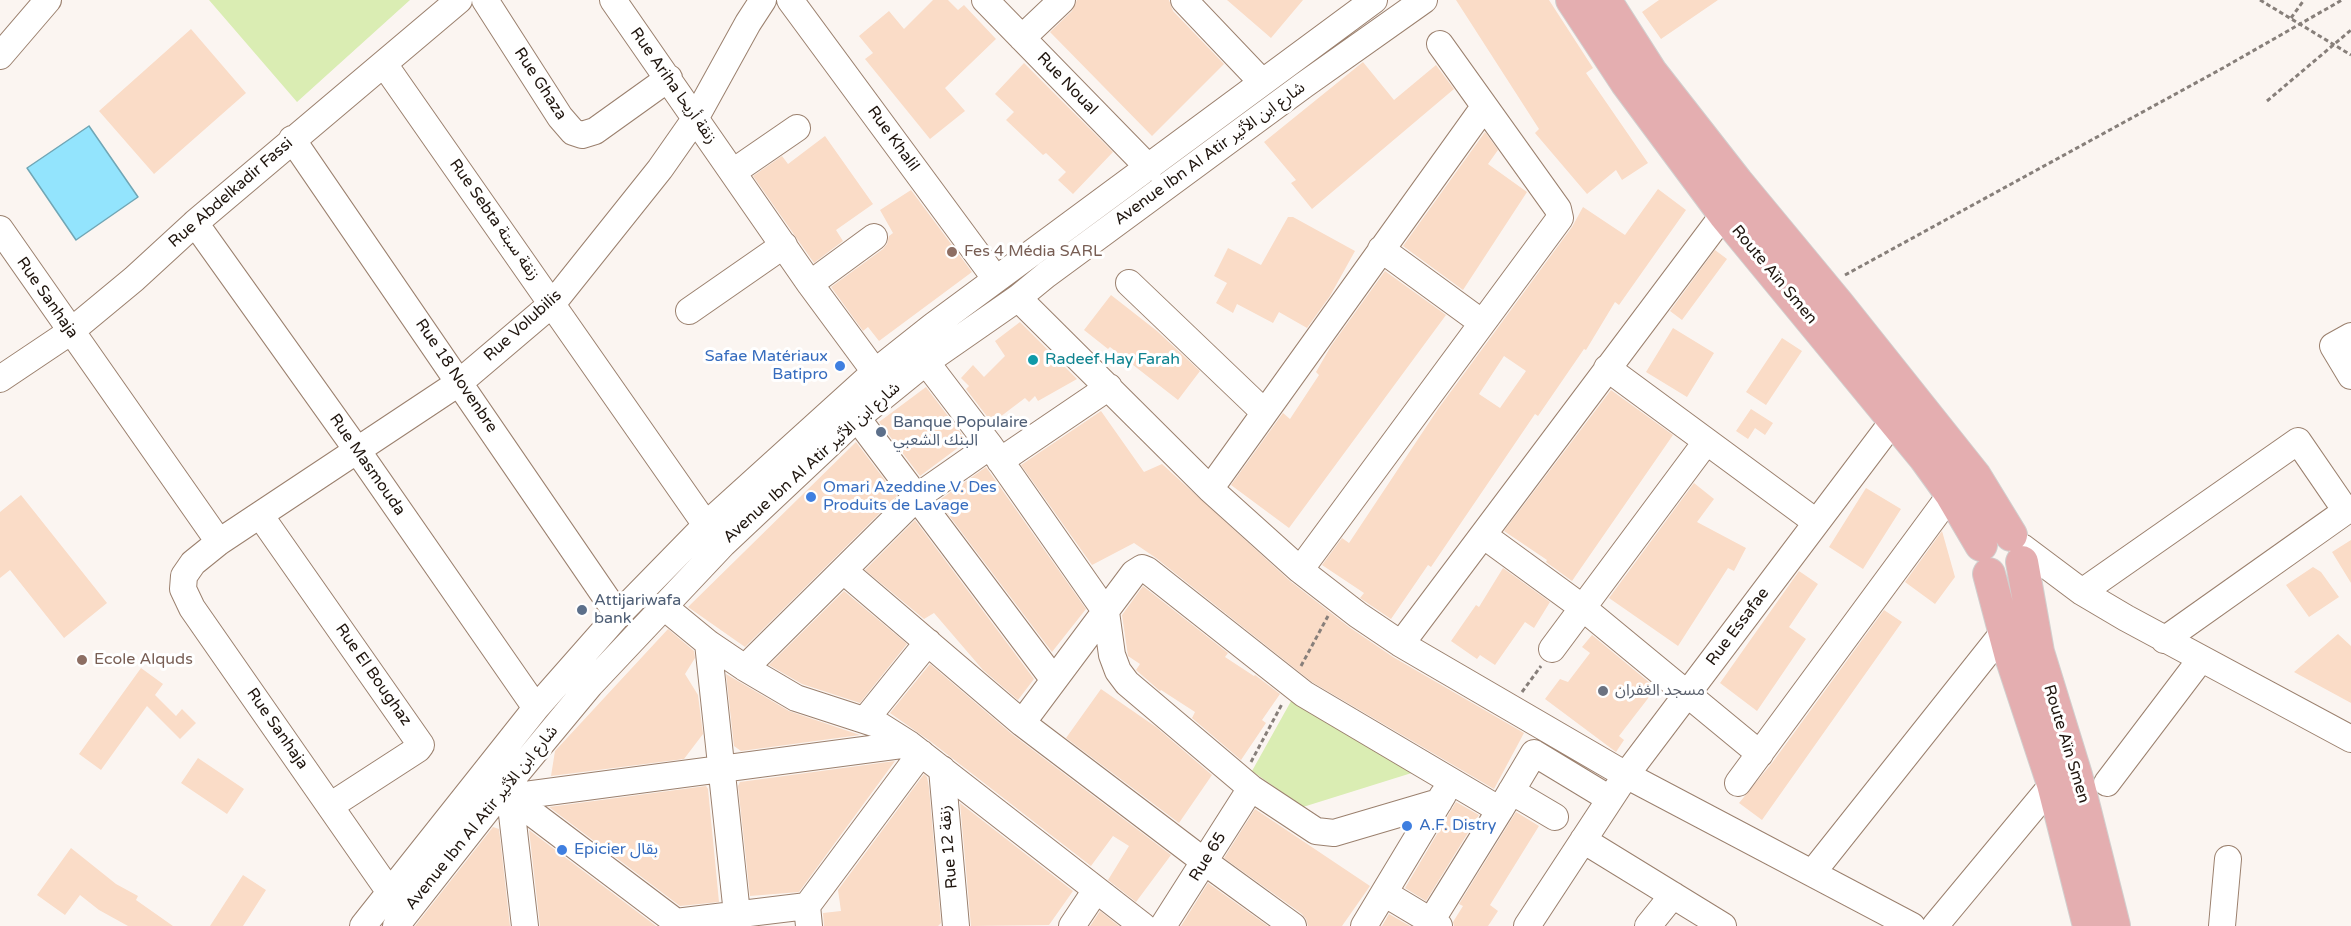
<!DOCTYPE html>
<meta charset="utf-8">
<style>
body{margin:0}
canvas{display:block;background:#fbf5f1}
</style>
<canvas width="2351" height="926"></canvas>
<script>
const c = document.querySelector('canvas').getContext('2d');
c.lineJoin = 'round';
function paint(path, color) { c.fillStyle = color; c.fill(path, 'evenodd'); }
const toPath = rows => new Path2D(rows.map(r => 'M' + r).join(''));
function strokePath(path, color, width, dash) { c.strokeStyle = color; c.lineWidth = width; c.lineCap = dash ? 'butt' : 'round'; c.setLineDash(dash || []); c.stroke(path); }
function write(font, color, halo, rows, align = 'center') {
  c.font = font + ' "Varela Round","Noto Sans Arabic",sans-serif'; c.lineWidth = 6; c.setLineDash([]); c.textBaseline = 'middle'; c.strokeStyle = halo; c.fillStyle = color; for (const [text, x, y, turn = 0] of rows) {
    c.save(); c.translate(x, y); c.rotate((+turn || 0) * Math.PI / 180); c.textAlign = isNaN(turn) ? turn : align; if (halo) c.strokeText(text, 0, 0); c.fillText(text, 0, 0); c.restore();
  }
}
const green = toPath([
 [209,0,410,0,297,102],
 [1295,694,1418,771,1303,807,1252,771]
]);
const water = toPath([
 [89,126,138,197,76,240,27,168,89,126]
]);
const building = toPath([
 [933,0,948,0,958,10,964,5,996,39,945,88,965,111,930,139,865,59,873,53,859,36,889,11,904,29],
 [1077,0,1169,0,1173,11,1224,64,1152,136,1050,32,1072,11],
 [1227,0,1303,0,1271,38],
 [1456,0,1549,0,1593,68,1586,73,1648,163,1622,180,1616,170,1587,194,1535,133,1539,129],
 [1659,0,1718,0,1661,39,1642,12],
 [191,29,246,93,154,174,99,111],
 [1363,62,1394,100,1436,65,1454,89,1312,209,1291,183,1296,180,1264,142],
 [1024,63,1113,152,1073,194,1058,180,1066,172,1046,153,1043,155,1006,120,1014,112,995,94],
 [1485,132,1498,150,1488,164,1527,192,1463,290,1403,246],
 [825,136,873,204,836,230,843,241,814,263,753,176,782,156,788,164],
 [1658,189,1686,210,1619,305,1615,302,1586,350,1584,349,1538,416,1535,414,1431,567,1428,565,1391,619,1360,598,1364,593,1322,565,1342,538,1349,543,1438,409,1572,227,1583,207,1625,235],
 [1504,356,1526,371,1500,408,1479,394],
 [911,190,972,272,879,341,868,327,863,331,831,287,883,249,887,244,889,236,893,233,880,210],
 [1288,217,1293,217,1355,251,1330,296,1307,328,1279,312,1273,323,1237,304,1233,313,1216,303,1227,283,1214,276,1228,248,1261,265],
 [1715,250,1727,259,1682,320,1670,311],
 [1385,271,1446,315,1289,528,1231,485,1283,413,1290,419,1319,375,1316,372,1331,346],
 [1111,295,1157,331,1200,371,1178,400,1110,347,1108,349,1084,330],
 [1020,322,1077,379,1038,401,1035,396,1029,402,1025,398,992,423,966,389,969,386,961,378,973,365,984,377,1005,356,995,341],
 [1673,328,1714,353,1687,397,1646,372],
 [1782,338,1802,351,1766,405,1746,392],
 [926,387,967,441,920,476,879,422],
 [1611,390,1673,435,1572,581,1546,562,1547,560,1504,531],
 [1751,409,1773,423,1765,435,1755,428,1748,439,1736,431],
 [1101,411,1144,472,1162,464,1290,581,1349,627,1393,657,1524,733,1494,789,1312,682,1156,558,1134,543,1092,565,1021,465],
 [856,442,897,496,745,647,688,607],
 [986,467,1086,609,1052,652,938,501],
 [1694,483,1714,499,1697,522,1746,548,1734,571,1728,568,1678,646,1609,598],
 [1866,488,1901,509,1863,569,1829,547],
 [21,495,107,603,64,638,10,570,0,578,0,512],
 [915,520,1034,679,1018,700,983,670,934,613,924,619,865,570],
 [1942,531,1955,577,1935,604,1905,582],
 [2351,540,2351,583,2332,552],
 [2313,567,2321,572,2339,597,2309,617,2286,585],
 [1503,568,1550,602,1534,628,1525,622,1495,665,1480,655,1477,659,1451,641,1476,605,1479,607],
 [1799,571,1818,584,1789,627,1806,639,1757,711,1720,683],
 [1143,586,1228,653,1225,657,1254,676,1255,675,1280,694,1262,720,1266,723,1241,760,1192,718,1195,712,1161,690,1160,691,1136,670,1140,664,1128,656,1122,615],
 [844,591,907,644,860,703,802,684,769,665],
 [1884,610,1902,622,1762,820,1739,803,1772,763],
 [668,629,694,651,695,658,685,674,698,695,703,734,684,759,551,776,555,751],
 [2338,634,2351,646,2351,703,2294,672],
 [1592,635,1656,688,1619,736,1624,740,1616,752,1545,699,1560,679,1568,682,1590,653,1582,647],
 [930,664,1013,735,1171,855,1136,902,1108,880,1129,846,1113,836,1091,866,930,741,890,713],
 [141,668,163,684,155,695,176,716,182,709,196,723,180,739,147,706,101,770,79,754],
 [726,674,789,711,860,735,741,751,734,746],
 [1101,689,1156,727,1212,775,1179,823,1066,738],
 [198,758,244,789,227,814,181,783],
 [895,761,799,892,750,896,738,786,740,782],
 [924,774,927,777,929,788,941,923,938,926,824,926,823,913,841,911,838,890],
 [706,786,708,789,719,902,680,906,549,807],
 [1456,802,1479,815,1426,901,1405,888],
 [960,803,1073,891,1049,925,971,926],
 [1255,809,1370,886,1342,926,1308,926,1306,919,1302,914,1224,858],
 [1516,812,1539,826,1490,905,1498,911,1488,926,1454,926,1453,922,1463,906,1459,904],
 [493,827,499,829,510,926,415,926],
 [529,830,656,926,540,926],
 [71,848,116,884,138,896,136,900,173,926,128,926,99,910,80,895,65,915,37,895],
 [243,875,266,890,243,926,210,926],
 [1208,883,1268,926,1181,926],
 [1100,911,1119,926,1090,926],
 [1389,914,1410,926,1382,926]
]);
const path = toPath([
 [2260,0,2351,55],
 [2291,18,2304,0],
 [2267,101,2351,30],
 [1845,275,2223,68,2342,0],
 [1301,666,1328,616],
 [1522,692,1541,666],
 [1251,762,1282,704]
]);
const minor = toPath([
 [485,0,560,117,573,132,582,135,595,131,669,78],
 [613,0,810,284,875,372],
 [790,0,995,278],
 [985,0,1149,168],
 [1184,0,1262,82],
 [1022,38,1062,0],
 [0,56,48,0],
 [384,64,706,525],
 [292,139,618,615],
 [733,172,797,128],
 [195,223,357,450,536,708],
 [0,229,219,542],
 [1381,249,1481,322],
 [1129,283,1264,412],
 [810,284,874,237],
 [1018,298,1210,489,1300,570,1358,615,1401,644,1626,775,1912,926],
 [689,311,784,245],
 [2351,336,2333,346,2351,376],
 [926,362,990,446,1106,612,1112,655,1118,671,1127,683,1251,788,1316,831,1334,833,1439,802],
 [1607,368,1816,522],
 [0,379,70,332,134,279,195,223,459,0],
 [857,418,1054,680],
 [1000,461,1109,387],
 [1210,489,1484,107],
 [260,515,421,745,418,749,330,806],
 [1483,535,1583,608,1760,754],
 [2022,547,2082,592,2126,618,2351,739],
 [1300,570,1560,218,1558,209,1440,44],
 [844,571,1022,723,1205,862,1293,926],
 [2082,592,2298,441,2346,511,2164,640],
 [663,606,708,643,745,668,796,698,879,725,909,744,1143,926],
 [708,643,737,914],
 [1401,644,1724,214],
 [1552,649,1706,442],
 [745,668,917,497,990,446],
 [865,720,928,642],
 [1022,723,1134,573,1142,568,1147,570,1304,694,1500,810,1431,921],
 [942,769,956,926],
 [1738,783,1951,494],
 [2107,783,2201,659],
 [1511,791,1555,817],
 [504,792,676,922,807,906],
 [1500,810,1534,753,1610,799],
 [1583,840,1723,926],
 [1813,872,2003,633],
 [389,891,192,608,183,589,184,576,193,563,219,542,460,382,553,303,660,169,695,119,748,23,763,0],
 [1384,893,1439,926],
 [363,926,536,708,618,615,706,525,875,372,933,326,1374,0],
 [396,926,502,791,590,685,723,544,857,418,926,362,1018,298,1046,275,1304,85,1424,0],
 [525,926,510,797,909,744],
 [809,926,807,906,921,753],
 [1072,926,1096,890],
 [1163,926,1251,788],
 [1364,926,1443,795],
 [1527,926,1626,775,1894,420],
 [1648,926,1673,895],
 [1935,926,2053,784],
 [2222,926,2228,859]
]);
const major = toPath([
 [1572,0,1626,82,1724,214,1925,458,1951,494,1981,545],
 [1605,0,1651,72,1737,182,1838,304,1975,476,2011,535],
 [2022,562,2038,652,2076,775,2114,926],
 [1989,574,2011,657,2053,784,2089,926]
]);
const markers = [
 [952,252,6,"#8d6e63"],
 [1033,360,6,"#0f9aa8"],
 [840,366,6,"#3f7fe0"],
 [881,432,6,"#5c6f8a"],
 [811,497,6,"#3f7fe0"],
 [582,610,6,"#5c6f8a"],
 [82,660,6,"#8d6e63"],
 [1603,691,6,"#6b7280"],
 [1407,826,6,"#3f7fe0"],
 [562,850,6,"#3f7fe0"]
];
const streetNames = [
 ["Rue Ghaza",540,84,57],
 ["Rue Noual",1067,84,46],
 ["Rue Ariha زنقة أريحا",673,86,55],
 ["Rue Khalil",893,139,54],
 ["Avenue Ibn Al Atir شارع ابن الأثير",1210,154,-36],
 ["Rue Abdelkadir Fassi",231,193,-41],
 ["Rue Sebta زنقة سبتة",494,220,55],
 ["Route Aïn Smen",1774,275,50],
 ["Rue Sanhaja",47,298,55],
 ["Rue Volubilis",523,326,-42],
 ["Rue 18 Novenbre",456,376,56],
 ["Avenue Ibn Al Atir شارع ابن الأثير",812,463,-42],
 ["Rue Masmouda",367,465,55],
 ["Rue Essafae",1738,627,-53],
 ["Rue El Boughaz",373,675,55],
 ["Rue Sanhaja",277,729,55],
 ["Route Aïn Smen",2066,744,73],
 ["Avenue Ibn Al Atir شارع ابن الأثير",482,818,-51],
 ["Rue 12 زنقة",949,847,-95],
 ["Rue 65",1208,857,-58]
];
const educationNames = [
 ["Fes 4 Média SARL",964,252],
 ["Ecole Alquds",94,660]
];
const shopNames = [
 ["Safae Matériaux",828,357,"right"],
 ["Batipro",828,375,"right"],
 ["Omari Azeddine V. Des",823,488],
 ["Produits de Lavage",823,506],
 ["A.F. Distry",1419,826],
 ["Epicier بقال",574,850]
];
const cultureNames = [
 ["Radeef Hay Farah",1045,360]
];
const serviceNames = [
 ["Banque Populaire",893,423],
 ["البنك الشعبي",893,441],
 ["Attijariwafa",594,601],
 ["bank",594,619]
];
const worshipNames = [
 ["مسجد الغفران",1615,691]
];
paint(green, '#daedb3');
paint(water, '#93e4fd');
strokePath(water, '#70a6b5', 1.5);
paint(building, '#fadcc7');
strokePath(minor, '#9b806e', 28);
strokePath(major, '#d2d0cf', 34);
strokePath(path, '#877f7a', 3, [4.5, 3]);
strokePath(minor, '#fff', 26);
strokePath(major, '#e4aeb0', 32);
for (const [x, y, r, color] of markers) { const dot = new Path2D(); dot.arc(x, y, r, 0, 2 * Math.PI); c.fillStyle = color; c.fill(dot); strokePath(dot, '#fff', 2); }
write('16px', '#1f150e', '#fff', streetNames);
write('16px', '#785e54', '#fff', educationNames, 'left');
write('16px', '#366cbe', '#fff', shopNames, 'left');
write('16px', '#0d838f', '#fff', cultureNames, 'left');
write('16px', '#4e5e75', '#fff', serviceNames, 'left');
write('16px', '#5b616d', '#fff', worshipNames, 'left');
</script>
